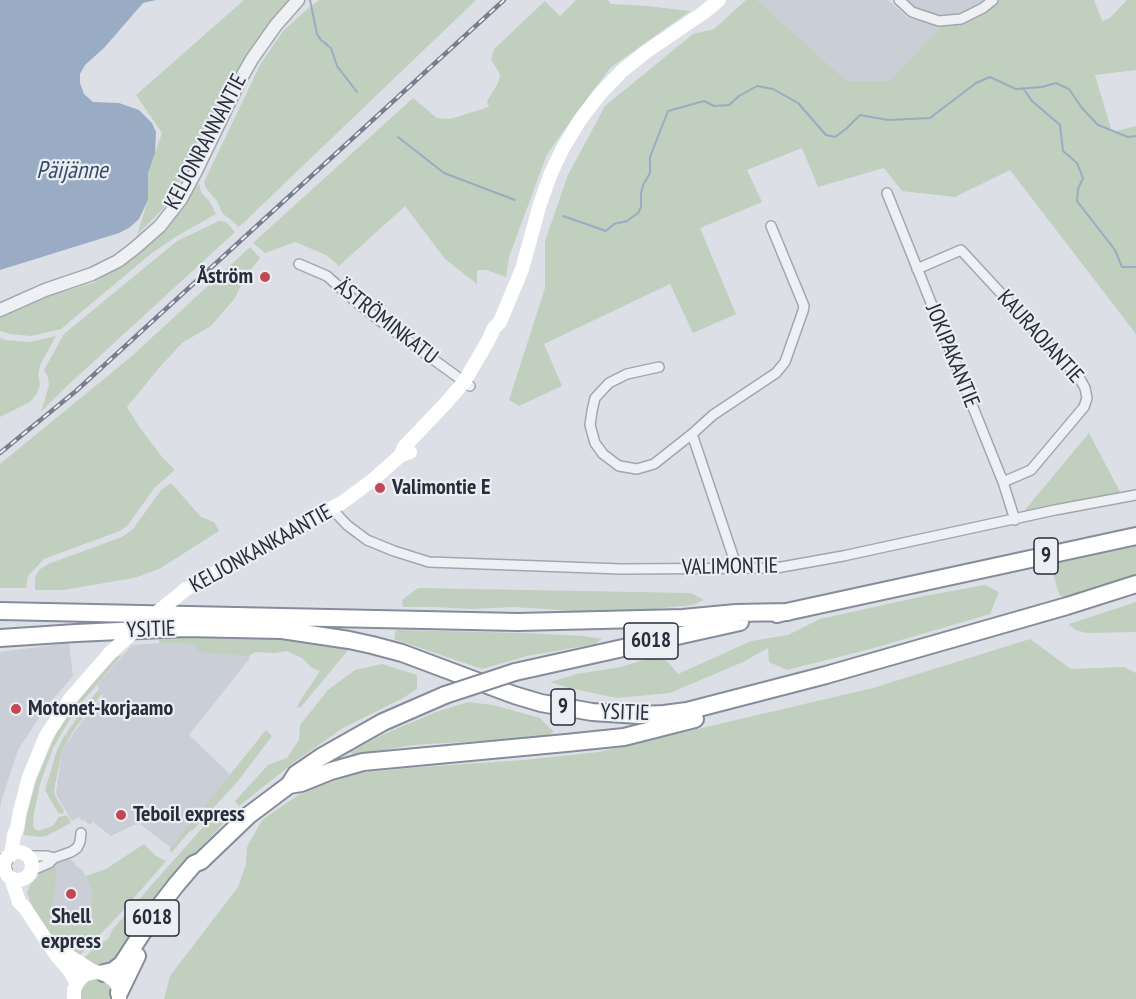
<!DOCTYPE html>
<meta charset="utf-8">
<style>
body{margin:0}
canvas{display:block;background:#dcdfe5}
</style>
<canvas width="1136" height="999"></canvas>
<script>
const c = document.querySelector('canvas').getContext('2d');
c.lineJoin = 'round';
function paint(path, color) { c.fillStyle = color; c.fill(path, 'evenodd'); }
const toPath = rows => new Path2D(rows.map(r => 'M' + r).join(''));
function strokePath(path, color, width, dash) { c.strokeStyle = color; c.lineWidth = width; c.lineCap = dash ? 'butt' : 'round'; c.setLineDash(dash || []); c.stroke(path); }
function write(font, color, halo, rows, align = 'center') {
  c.font = font + ' "PT Sans Narrow",sans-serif'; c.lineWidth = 4.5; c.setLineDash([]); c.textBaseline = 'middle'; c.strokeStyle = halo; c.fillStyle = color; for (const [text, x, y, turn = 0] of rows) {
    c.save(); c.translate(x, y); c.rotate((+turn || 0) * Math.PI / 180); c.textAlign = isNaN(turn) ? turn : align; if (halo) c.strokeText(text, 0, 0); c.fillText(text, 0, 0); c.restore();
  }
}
const built = toPath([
 [757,0,888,0,908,18,942,26,889,81,847,81],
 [906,0,986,0,981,5,959,15,939,17,914,8],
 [69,643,73,676,46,707,18,750,1,802,0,809,0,652],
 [159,643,192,644,249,656,250,658,189,735,230,774,196,818,171,848,140,824,134,825,111,836,93,822,90,825,84,820,82,821,79,817,72,821,57,796,56,792,62,752,74,732,103,695,97,685,132,645],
 [69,859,74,862,76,866,82,870,86,876,93,895,91,908,85,914,76,919,67,918,59,916,52,909,54,864]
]);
const green = toPath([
 [244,0,290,0,269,22,241,63,184,175,162,210,137,235,148,200,148,173,162,133,136,95],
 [319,0,476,0,239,227,229,218,223,214,217,201,206,188,204,182,260,65,283,31,305,11],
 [576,0,608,0,611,4,647,6,690,11,610,68,547,154,509,257,506,277,487,270,477,270,477,284,445,259,405,206,339,266,326,255,295,242,265,253,253,243,413,98,437,118,450,119,489,107,487,101,498,83,500,77,499,72,491,60,494,49,545,1,560,16],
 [746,0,757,0,847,81,889,81,942,26,964,23,985,13,1000,0,1094,0,1102,21,1110,18,1127,0,1136,0,1136,70,1095,75,1112,132,1136,126,1136,334,1010,170,955,197,902,191,884,168,818,187,802,148,747,170,762,202,700,228,736,314,693,333,670,284,544,344,562,386,519,406,509,400,545,288,545,241,568,175,605,106,693,34,714,29],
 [199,183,201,192,210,202,216,214,177,236,152,253,61,329,31,336,10,334,0,331,0,317,6,313,37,299,95,282,138,254,171,222],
 [219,221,226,222,235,232,66,387,41,412,49,385,48,377,44,370,64,334,177,241],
 [250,247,260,258,245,277,235,298,211,326,182,343,159,368,127,407,138,425,162,457,175,470,155,487,128,525,120,531,44,559,28,576,26,588,0,588,0,464,132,356],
 [56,336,41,363,38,374,40,385,36,395,30,402,0,417,0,338,5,340,30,342],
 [1089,433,1120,492,1024,511],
 [171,483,201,517,214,522,219,531,159,569,134,578,63,590,35,590,35,577,39,570,48,564,122,537,133,529,161,490],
 [1136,546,1136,574,1064,598,1059,594,1052,570,1057,563],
 [985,585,999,592,990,614,874,648,787,670,769,662,768,648,743,662,670,693,617,698,569,688,550,682,577,674,621,667,653,657,667,661,678,674,751,641,788,635,820,619,924,596],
 [418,588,691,593,704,600,693,605,643,610,574,611,514,607,472,609,435,607,403,607,402,600],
 [1136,602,1136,632,1087,633,1075,630,1069,624],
 [396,630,525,633,584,636,602,639,595,644,527,656,482,669,394,639],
 [197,635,292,639,349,649,301,707,297,708,300,701,320,671,312,668,302,658,287,651,275,653,255,652,249,656,200,652,192,644,159,643,160,636],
 [1030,639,1071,669,1124,667,1136,673,1136,999,164,999,170,976,238,887,246,864,247,847,262,820,304,791,359,773,421,767,524,760,599,752,873,688],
 [122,655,77,708,67,724,53,748,40,784,34,813,33,825,34,828,38,831,53,826,59,817,67,815,71,823,46,836,40,837,24,835,27,813,36,781,56,734,74,706,93,682,116,657],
 [382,664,417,675,417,689,403,698,343,728,297,760,239,806,235,801,268,765,287,758,299,740,300,725,328,690,355,670],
 [99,689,102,694,73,731,62,752,54,790,55,796,64,810,63,814,58,813,45,790,57,750,63,738,81,712],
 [468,702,493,705,540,718,554,732,544,737,413,745,354,755,350,752,382,735,436,712],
 [266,730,272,736,238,781,193,830,189,832,172,852,169,850],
 [221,812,224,823,189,860,118,962,105,968,94,966,84,958,92,950,109,938,112,930,212,817],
 [144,844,156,856,166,861,119,915,77,958,53,940,36,918,27,893,30,885,45,868,54,864,57,871,52,909,59,916,67,918,76,919,85,914,91,907,93,895,86,876,106,869],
 [94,978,103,978,110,983,114,991,114,999,81,999,81,989,86,982]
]);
const water = toPath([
 [0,0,156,0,143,3,104,48,85,65,80,74,80,83,84,94,93,102,119,103,139,110,152,123,156,132,155,153,148,173,148,200,139,219,129,228,119,233,0,270]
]);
const stream = toPath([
 [310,0,317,34,321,40,331,48,337,66,357,92],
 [1023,88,1032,101,1060,125,1063,151,1077,163,1083,178,1078,189,1077,201,1115,250,1122,267,1136,267],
 [398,137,444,173,515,200],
 [563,216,606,231,614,224,627,221,638,213,641,207,641,194,643,185,650,173,650,157,668,111,704,101,714,106,729,105,739,96,757,86,773,89,798,103,826,135,835,137,846,129,860,115,888,120,930,118,976,83,990,77,1016,89,1042,87,1056,83,1069,89,1082,108,1098,125,1128,137,1136,136]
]);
const minor = toPath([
 [899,0,912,12,939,21,961,19,983,8,993,0],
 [887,193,1003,482,1015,520],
 [299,264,327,276,356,302,383,323,470,386],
 [917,269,961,250,1080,379,1085,388,1087,398,1084,407,1031,470,1003,482],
 [659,367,627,374,609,383,595,398,592,411,590,425,595,443,603,454,619,466,637,469,654,464,692,434],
 [332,509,347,525,367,540,394,551,429,562,621,569,776,568,843,556,1055,510,1136,495],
 [737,568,692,434,713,415,776,373,785,362,803,311,804,306,771,226],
 [27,856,47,856,54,858],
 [31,871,49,863,54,858,71,852,77,848,80,842,81,833]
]);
const tertiary = toPath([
 [0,310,45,290,92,274,118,261,135,248,160,226,181,199,196,171,240,80,252,59,276,25,298,0],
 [0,861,6,861],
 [0,871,6,871]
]);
const secondary = toPath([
 [401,455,404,447,445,404,464,382,488,341,494,328,500,322,522,269,540,204,551,173,563,148,580,120,599,95,622,71,647,51,703,13,719,0],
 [186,589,343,502,374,479,401,455,410,452],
 '4 866a14 14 0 1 1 28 0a14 14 0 1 1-28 0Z',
 [11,855,14,835,17,828,20,811,29,777,46,736,70,699,110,653],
 [11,878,19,902,25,908,56,955,69,970,77,983],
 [56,948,94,972],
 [74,999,74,990,77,983,84,975,94,972,104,973,115,981,119,989,119,999]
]);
const motorway = toPath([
 [0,611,518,622,683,618,736,613,788,612],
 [777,614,1136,536],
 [0,638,76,633,185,628,282,630,349,640,372,645,402,653,514,695,541,703,592,712,640,715,664,714,687,711,826,675,1067,606,1136,584],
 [515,672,740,622],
 [289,785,301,783,331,771,363,762,566,743,624,737,695,719],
 [104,973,113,971,122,964,159,907,176,885,194,864,201,861,249,815,289,785,296,774,321,757,383,722,445,695],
 [119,993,137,956]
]);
const rail = toPath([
 [0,453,76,391,504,0]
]);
const secondaryBridge = toPath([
 [110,653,132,633,186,589]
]);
const motorwayBridge = toPath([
 [445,695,515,672]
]);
const markers = [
 [265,277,6,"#c44756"],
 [380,488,6,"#c44756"],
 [16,709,6,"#c44756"],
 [121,815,6,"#c44756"],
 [71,894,6,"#c44756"]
];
const shields = [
 [1046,556,24],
 [651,641,54],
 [563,707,24],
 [152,918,54]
];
const shieldNames = [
 ["9",1046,556],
 ["6018",651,641],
 ["9",563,707],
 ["6018",152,918]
];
const streetNames = [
 ["KELJONRANNANTIE",206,142,-62],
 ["ÄSTRÖMINKATU",386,322,38],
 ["KAURAOJANTIE",1040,337,48],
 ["JOKIPAKANTIE",952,356,68],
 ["KELJONKANKAANTIE",261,549,-29],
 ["VALIMONTIE",730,567,-1],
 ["YSITIE",151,630,-2],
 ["YSITIE",625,713,2]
];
const poiNames = [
 ["Åström",253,277,"right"],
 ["Valimontie E",392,488],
 ["Motonet-korjaamo",28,709],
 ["Teboil express",133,815],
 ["Shell",71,917,"center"],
 ["express",71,942,"center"]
];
const waterNames = [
 ["Päijänne",72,171]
];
paint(built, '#caced6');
paint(green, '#c1cfbe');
paint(water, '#99acc3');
strokePath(stream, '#99acc3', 2);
strokePath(minor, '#a2a6ae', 12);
strokePath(tertiary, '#a2a6ae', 15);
strokePath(motorway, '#858c9b', 20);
strokePath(minor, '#eef0f4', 9);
strokePath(tertiary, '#eef0f4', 12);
strokePath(secondary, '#fff', 14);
strokePath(motorway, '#fff', 16);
strokePath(rail, '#777f8e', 4.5);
strokePath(rail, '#ebeef3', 2, [7]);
strokePath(motorwayBridge, '#858c9b', 20, []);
strokePath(secondaryBridge, '#fff', 14);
strokePath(motorwayBridge, '#fff', 16);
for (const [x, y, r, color] of markers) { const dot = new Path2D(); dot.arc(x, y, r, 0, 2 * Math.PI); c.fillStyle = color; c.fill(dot); strokePath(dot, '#ebeef3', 2); }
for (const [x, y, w] of shields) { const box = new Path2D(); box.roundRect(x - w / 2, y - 18, w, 36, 4.5); c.fillStyle = '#ebeef3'; c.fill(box); strokePath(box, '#272d3a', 1.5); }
write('bold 21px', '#272d3a', null, shieldNames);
write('22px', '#272d3a', '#ebeef3', streetNames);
write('bold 22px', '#272d3a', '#ebeef3', poiNames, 'left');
write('italic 24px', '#344b6b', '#ebeef3', waterNames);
</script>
